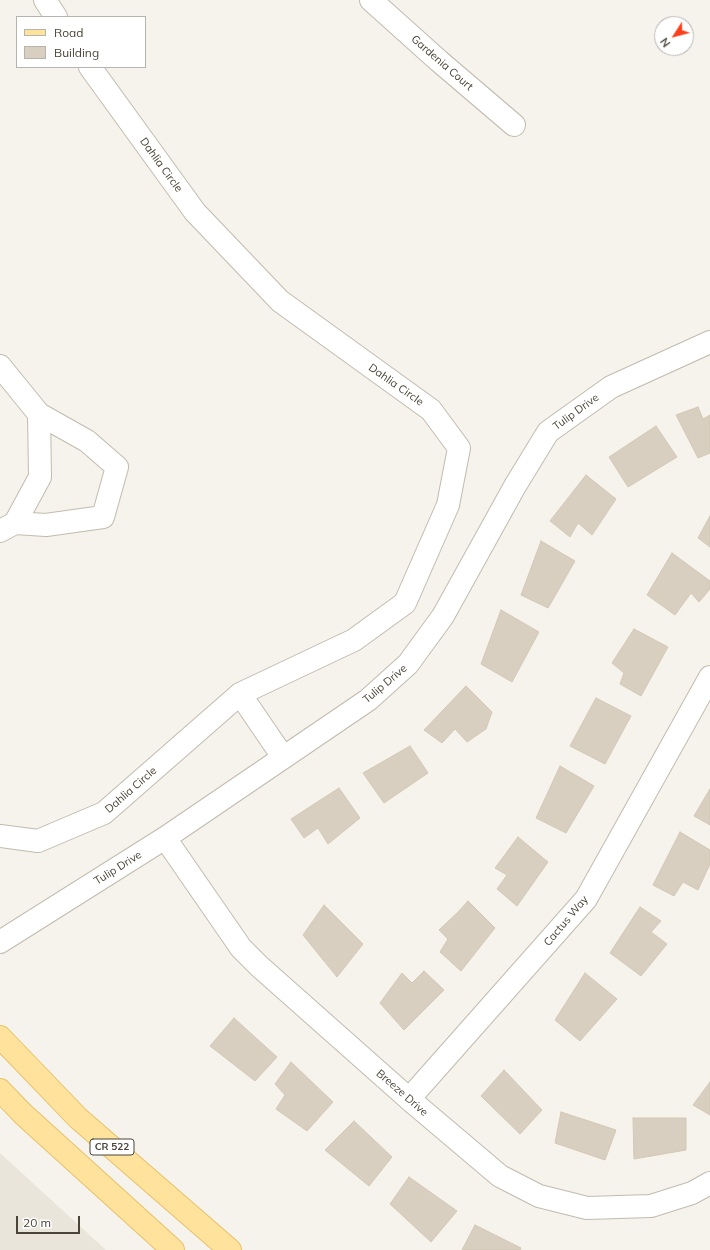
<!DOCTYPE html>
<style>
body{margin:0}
#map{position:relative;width:710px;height:1250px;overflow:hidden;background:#f6f3ec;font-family:Mulish,sans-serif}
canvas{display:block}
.legend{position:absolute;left:16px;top:16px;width:130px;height:52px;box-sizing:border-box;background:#fff;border:1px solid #b7b4b0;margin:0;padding:5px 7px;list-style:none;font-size:12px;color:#4b4439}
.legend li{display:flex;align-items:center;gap:8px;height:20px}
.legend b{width:20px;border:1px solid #b7b4b0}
.north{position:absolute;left:654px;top:16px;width:40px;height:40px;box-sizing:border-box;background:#fff;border:1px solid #b7b4b0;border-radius:50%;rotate:234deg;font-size:11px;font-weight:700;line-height:16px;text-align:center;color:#4b4439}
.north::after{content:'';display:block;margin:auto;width:14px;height:18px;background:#fc3f1d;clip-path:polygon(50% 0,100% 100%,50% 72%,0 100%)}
.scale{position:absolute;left:16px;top:1216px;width:64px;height:18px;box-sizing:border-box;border:2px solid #4b4439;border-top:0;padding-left:5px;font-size:12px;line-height:14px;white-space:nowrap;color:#4b4439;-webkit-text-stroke:3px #fff;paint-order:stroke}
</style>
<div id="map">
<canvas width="710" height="1250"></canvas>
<ul class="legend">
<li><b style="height:5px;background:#ffe39c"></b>Road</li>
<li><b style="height:11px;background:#d8cfc1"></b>Building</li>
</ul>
<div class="north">N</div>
<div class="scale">20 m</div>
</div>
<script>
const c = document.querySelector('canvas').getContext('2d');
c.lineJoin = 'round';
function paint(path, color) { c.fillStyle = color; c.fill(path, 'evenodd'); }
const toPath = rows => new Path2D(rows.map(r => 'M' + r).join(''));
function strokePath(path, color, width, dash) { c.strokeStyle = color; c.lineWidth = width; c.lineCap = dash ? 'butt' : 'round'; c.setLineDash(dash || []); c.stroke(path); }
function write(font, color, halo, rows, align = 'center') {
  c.font = font + ' Mulish,sans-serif'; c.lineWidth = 3.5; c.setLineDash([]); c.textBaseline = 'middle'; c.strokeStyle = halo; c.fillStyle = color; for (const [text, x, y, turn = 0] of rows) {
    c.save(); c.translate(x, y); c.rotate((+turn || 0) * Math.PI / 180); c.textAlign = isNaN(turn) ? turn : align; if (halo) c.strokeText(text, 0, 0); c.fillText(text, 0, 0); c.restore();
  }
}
const residential = toPath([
 [0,1153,106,1250,0,1250]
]);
const building = toPath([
 [698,407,703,419,710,415,710,453,698,458,676,415,698,407],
 [656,426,677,457,628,487,609,457,656,426],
 [586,475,616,499,592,535,578,523,570,537,550,521,586,475],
 [710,516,710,547,698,538,710,516],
 [541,541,575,561,548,608,521,595,541,541],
 [672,553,710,581,710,589,699,602,691,593,675,615,647,595,672,553],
 [501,610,539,632,512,682,481,664,501,610],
 [634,629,668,647,641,696,620,684,624,673,612,663,634,629],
 [466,686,492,712,486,729,467,742,455,729,442,743,424,730,466,686],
 [596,698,631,716,605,764,570,746,596,698],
 [410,746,428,773,384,803,363,773,410,746],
 [560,766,594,786,566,833,536,818,560,766],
 [339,788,360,818,328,844,318,828,304,838,291,819,339,788],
 [710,789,710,825,694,816,710,789],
 [680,832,710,850,710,864,698,890,683,882,674,896,653,885,680,832],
 [518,837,548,862,517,906,497,889,507,875,495,868,518,837],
 [468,901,495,928,461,971,440,952,448,939,439,930,459,911,468,901],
 [324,905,363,944,337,977,303,935,324,905],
 [640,907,661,921,651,932,667,944,641,976,610,953,640,907],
 [424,971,444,990,404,1030,380,1003,402,973,412,983,424,971],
 [585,973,617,999,580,1041,555,1020,585,973],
 [234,1018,277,1057,255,1081,210,1046,234,1018],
 [291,1062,333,1102,307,1131,276,1109,285,1095,275,1084,291,1062],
 [504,1070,542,1110,520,1134,481,1096,504,1070],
 [710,1082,710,1115,693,1105,710,1082],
 [561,1112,616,1130,605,1160,555,1143,561,1112],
 [633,1118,686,1118,686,1150,634,1159,633,1118],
 [354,1121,392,1157,369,1186,325,1150,354,1121],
 [409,1177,457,1211,431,1242,390,1204,409,1177],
 [475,1225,521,1248,520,1250,462,1250,475,1225]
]);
const minor = toPath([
 [45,0,56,17],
 [371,0,439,61,514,125],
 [0,366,39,414,40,477,15,523,0,531],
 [15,523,46,525,103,517,117,467,87,441,39,414],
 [240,694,283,757],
 [0,836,38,841,104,813,240,694,354,640,405,603,448,505,459,448,431,410,280,301,195,212,90,67],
 [165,838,241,948,259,966,409,1099,500,1176,539,1196,587,1208,651,1206,692,1193,710,1183],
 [0,942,165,838,368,700,408,664,443,616,515,486,548,432,611,387,710,342],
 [409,1099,586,899,710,677]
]);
const major = toPath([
 [0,1037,78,1118,230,1250],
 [0,1090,23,1114,173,1250]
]);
const shields = [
 [112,1147,44]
];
const shieldNames = [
 ["CR 522",112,1147]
];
const streetNames = [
 ["Gardenia Court",442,63,41],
 ["Dahlia Circle",161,165,54],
 ["Dahlia Circle",396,385,35],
 ["Tulip Drive",576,412,-36],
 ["Tulip Drive",385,684,-40],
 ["Dahlia Circle",131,790,-41],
 ["Tulip Drive",118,868,-32],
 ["Cactus Way",566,921,-50],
 ["Breeze Drive",402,1093,41]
];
paint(residential, '#eae5da');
paint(building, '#d8cfc1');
strokePath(building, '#d3c7b4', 1);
strokePath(minor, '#c2bbae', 24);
strokePath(major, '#e6c16a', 24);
strokePath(minor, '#fff', 22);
strokePath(major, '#ffe39c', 22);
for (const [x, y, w] of shields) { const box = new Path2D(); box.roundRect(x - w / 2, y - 8, w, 16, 3); c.fillStyle = '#fff'; c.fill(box); strokePath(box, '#4b4439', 1); }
write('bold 10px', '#4b4439', null, shieldNames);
write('11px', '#4b4439', '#fff', streetNames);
</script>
